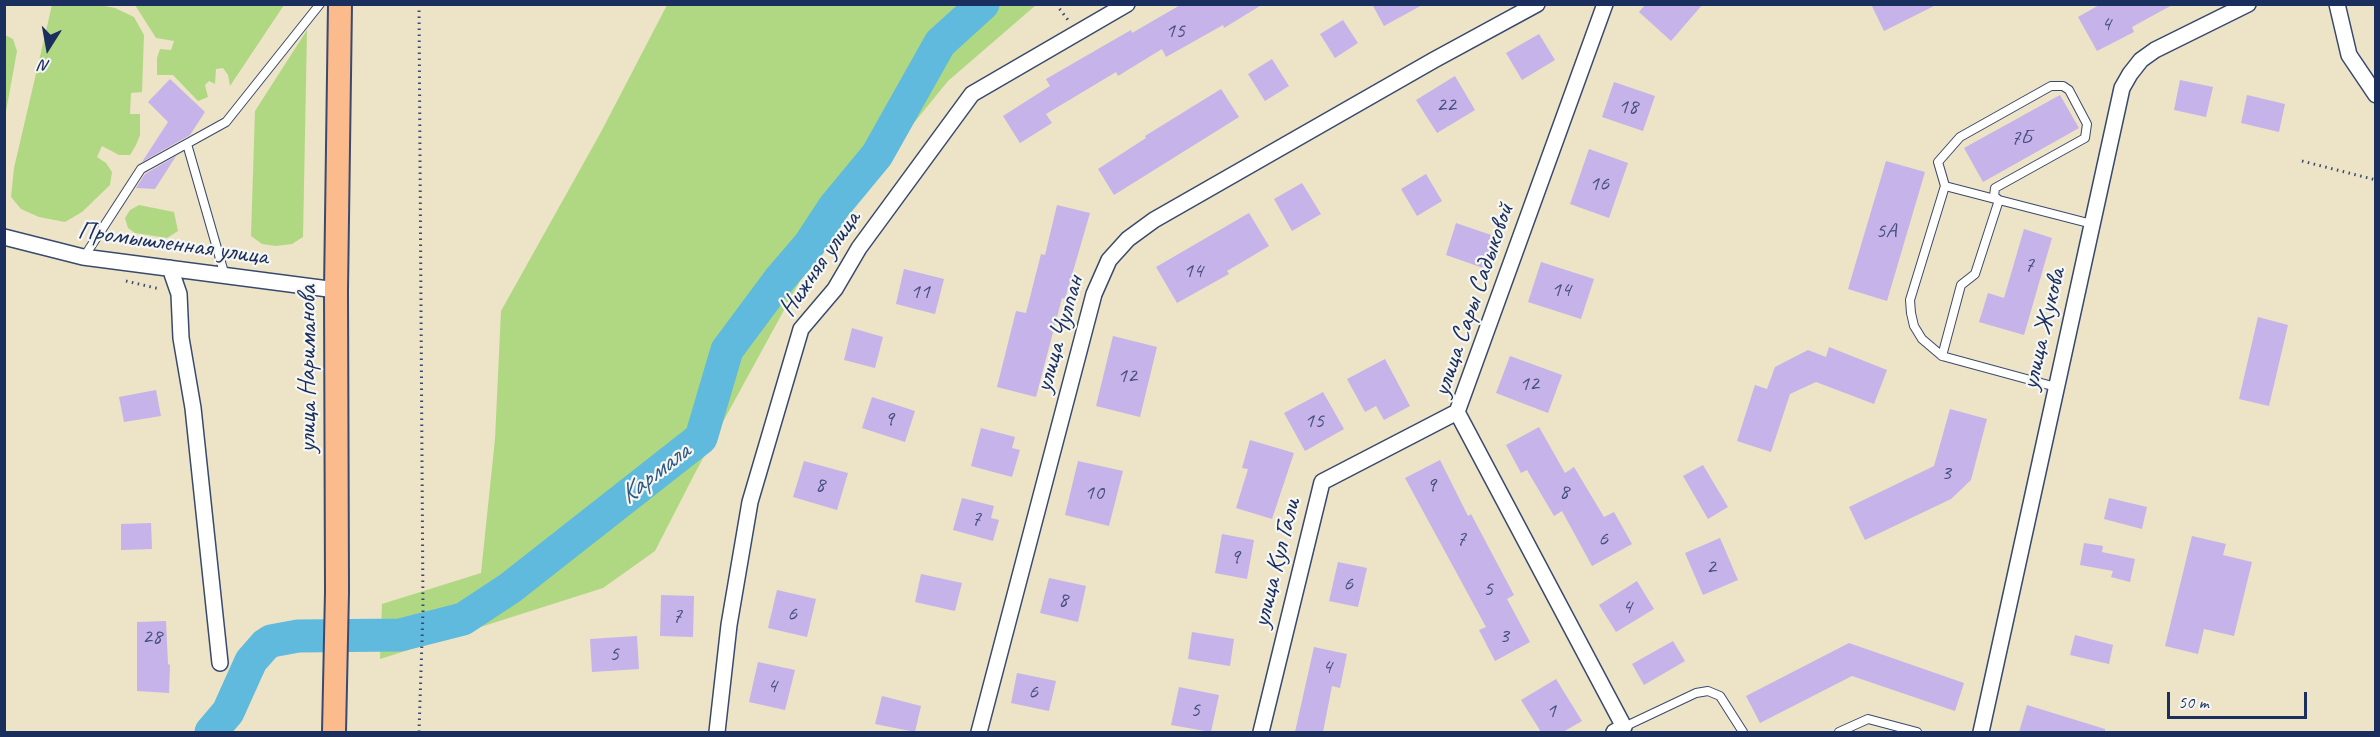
<!DOCTYPE html>
<meta charset="utf-8">
<style>
body{margin:0}
#map{position:relative;width:2380px;height:737px;overflow:hidden;background:#ede3c6;font-family:Caveat,sans-serif}
canvas{display:block}
.frame{position:absolute;inset:0;border:6px solid #1b2f5e;pointer-events:none}
.north{position:absolute;left:18px;top:18px;width:60px;height:60px;-webkit-text-stroke:4px #f6f6f2;paint-order:stroke;rotate:191deg;font-size:16px;font-weight:700;line-height:24px;text-align:center;color:#1b2f5e}
.north::after{content:'';display:block;margin:auto;width:21px;height:27px;background:#1b2f5e;clip-path:polygon(50% 0,100% 100%,50% 72%,0 100%)}
.scale{position:absolute;left:2167px;top:692px;width:140px;height:27px;box-sizing:border-box;border:3px solid #1b2f5e;border-top:0;padding-left:8px;font-size:18px;line-height:21px;white-space:nowrap;color:#1b2f5e;-webkit-text-stroke:4px #f6f6f2;paint-order:stroke}
</style>
<div id="map">
<canvas width="2380" height="737"></canvas>
<div class="frame"></div>
<div class="north">N</div>
<div class="scale">50 m</div>
</div>
<script>
const c = document.querySelector('canvas').getContext('2d');
c.lineJoin = 'round';
function paint(path, color) { c.fillStyle = color; c.fill(path, 'evenodd'); }
const toPath = rows => new Path2D(rows.map(r => 'M' + r).join(''));
function strokePath(path, color, width, dash) { c.strokeStyle = color; c.lineWidth = width; c.lineCap = dash ? 'butt' : 'round'; c.setLineDash(dash || []); c.stroke(path); }
function write(font, color, halo, rows, align = 'center') {
  c.font = font + ' Caveat,sans-serif'; c.lineWidth = 4.5; c.setLineDash([]); c.textBaseline = 'middle'; c.strokeStyle = halo; c.fillStyle = color; for (const [text, x, y, turn = 0] of rows) {
    c.save(); c.translate(x, y); c.rotate((+turn || 0) * Math.PI / 180); c.textAlign = isNaN(turn) ? turn : align; if (halo) c.strokeText(text, 0, 0); c.fillText(text, 0, 0); c.restore();
  }
}
const green = toPath([
 [52,5,99,5,115,8,134,17,144,35,142,92,131,93,130,114,140,114,140,135,136,145,130,155,119,155,102,146,97,157,106,163,112,172,110,185,82,212,65,222,39,217,21,209,11,197,14,168],
 [135,5,284,5,230,86,228,75,223,68,216,69,215,84,209,81,205,85,208,97,198,101,173,75,157,75,157,58,160,49,171,50,174,41,156,38],
 [667,5,1036,5,948,81,830,226,695,473,655,551,603,588,380,659,382,604,481,573,495,439,501,311,601,132],
 [307,30,303,237,292,244,276,246,262,244,251,236,255,111],
 [5,35,13,39,17,51,5,117],
 [139,205,174,212,178,231,167,238,135,233,128,228,125,218,130,210]
]);
const river = toPath([
 [211,732,228,712,251,661,265,645,271,641,298,636,400,635,463,619,510,588,701,438,727,350,779,280,809,245,834,207,877,155,940,43,983,4]
]);
const building = toPath([
 [1182,4,1263,4,1224,28,1223,25,1166,57,1162,49,1118,76,1116,72,1046,114,1052,123,1020,143,1003,116,1050,86,1046,79,1131,30,1132,33],
 [1372,4,1424,4,1384,26],
 [1646,4,1703,4,1671,41,1639,12],
 [1871,4,1938,4,1884,31],
 [2101,4,2174,4,2132,27,2134,32,2097,51,2078,17],
 [1343,20,1358,43,1335,58,1320,34],
 [1539,34,1555,60,1522,80,1506,53],
 [1272,59,1289,86,1265,101,1248,74],
 [1455,76,1475,110,1437,133,1416,100],
 [170,79,205,112,190,135,142,162,168,122,148,102],
 [2180,80,2213,87,2206,117,2174,110],
 [1614,82,1655,96,1643,131,1602,117],
 [1221,89,1239,117,1114,195,1098,169,1146,138,1145,136],
 [2060,95,2079,128,1983,182,1964,148],
 [2247,95,2285,104,2279,132,2241,123],
 [1589,149,1628,163,1609,218,1570,204],
 [176,156,155,189,136,188,145,174],
 [1886,161,1925,172,1887,301,1848,289],
 [1426,174,1442,201,1417,216,1401,189],
 [1302,183,1321,214,1292,231,1274,199],
 [1057,205,1090,213,1065,299,1062,298,1036,397,997,387,1016,311,1026,313,1041,254,1045,255],
 [1249,213,1269,246,1227,271,1229,274,1177,303,1156,267],
 [1456,223,1497,237,1486,269,1446,255],
 [2024,229,2052,238,2024,335,1979,322,1988,293,2004,298],
 [1541,262,1594,279,1581,319,1528,302],
 [904,269,944,279,935,314,896,304],
 [2258,317,2288,325,2269,406,2239,399],
 [852,328,883,337,875,368,844,360],
 [1113,336,1157,347,1140,417,1096,406],
 [1829,347,1887,370,1874,404,1816,382,1790,394,1771,452,1737,441,1755,385,1767,389,1775,367,1808,350,1826,357],
 [1510,356,1562,375,1548,413,1496,393],
 [1385,359,1410,406,1384,420,1376,406,1365,412,1347,379],
 [156,390,161,416,124,422,119,397],
 [1323,392,1344,429,1305,451,1284,413],
 [872,397,915,411,905,442,862,428],
 [1950,409,1987,419,1971,480,1951,499,1865,540,1849,507,1934,466],
 [1539,427,1565,473,1574,467,1604,517,1614,512,1632,544,1592,566,1562,511,1554,516,1527,470,1521,473,1506,445],
 [981,428,1015,437,1012,448,1020,450,1012,477,971,466],
 [1250,440,1294,453,1272,519,1236,508,1248,469,1242,468],
 [1440,460,1468,516,1471,514,1514,595,1507,599,1530,642,1495,661,1479,630,1486,627,1405,478],
 [804,461,848,473,837,510,793,497],
 [1078,461,1123,471,1109,526,1065,515],
 [1703,465,1728,507,1708,519,1683,476],
 [962,498,994,506,991,518,999,520,993,541,953,530],
 [2109,498,2147,507,2142,529,2104,519],
 [151,523,152,549,121,550,121,524],
 [1222,534,1254,540,1247,579,1215,573],
 [2192,536,2226,544,2223,555,2252,562,2234,636,2204,629,2198,654,2165,646],
 [1720,538,1738,580,1703,595,1685,553],
 [2084,543,2103,546,2102,552,2135,559,2130,582,2111,577,2113,571,2080,565],
 [1338,562,1367,568,1358,607,1329,601],
 [921,574,962,583,955,611,915,602],
 [1049,578,1086,586,1078,622,1040,613],
 [1637,581,1654,609,1616,632,1599,605],
 [777,590,816,599,807,637,768,628],
 [661,595,694,596,693,637,660,636],
 [166,621,168,664,170,665,169,693,137,691,137,622],
 [1192,632,1234,639,1230,666,1188,659],
 [2075,635,2113,645,2109,664,2070,655],
 [637,636,639,669,592,672,590,639],
 [1673,641,1685,661,1644,685,1632,664],
 [1849,643,1964,683,1955,711,1852,676,1760,723,1746,696],
 [1314,647,1347,654,1340,688,1332,686,1323,732,1295,732],
 [758,662,795,670,785,710,749,702],
 [1017,673,1056,681,1049,711,1011,703],
 [1556,679,1582,721,1563,732,1541,732,1521,700],
 [1179,687,1219,695,1211,732,1171,725],
 [882,696,921,706,915,732,875,724],
 [2027,705,2105,729,2105,732,2019,732]
]);
const path = toPath([
 [1056,4,1068,20],
 [2302,161,2376,180],
 [126,281,160,289],
 [419,732,423,611,419,4]
]);
const service = toPath([
 [187,144,225,276],
 [84,257,141,169,226,122,320,4],
 [1942,356,1922,339,1914,326,1911,313,1910,300,1945,186],
 [2056,387,1942,356,1961,285,1975,274,1999,200,1994,196,1995,188,2085,138,2087,124,2069,90,2063,86,2051,86,1960,137,1938,162,1945,186,1999,200,2092,224],
 [1624,727,1696,693,1708,691,1720,696,1743,732],
 [1839,732,1868,719,1917,732]
]);
const minor = toPath([
 [1605,4,1457,412,1624,727,1614,732],
 [2337,4,2349,55,2376,95],
 [4,237,83,257,336,290],
 [170,268,179,294,181,338,193,408,220,663],
 [717,732,729,625,750,502,801,329,835,289,859,248,972,94,1127,4],
 [979,732,1094,294,1109,260,1128,239,1154,220,1434,60,1537,4],
 [1261,732,1322,482,1457,412],
 [1981,732,2122,88,2130,74,2141,60,2155,50,2248,4]
]);
const primary = toPath([
 [334,732,337,592,336,290,340,4]
]);
const numberNames = [
 ["4",2106,24],
 ["15",1175,31],
 ["22",1446,105],
 ["18",1628,107],
 ["7Б",2021,138],
 ["16",1599,184],
 ["5А",1886,231],
 ["7",2029,265],
 ["14",1193,271],
 ["14",1561,290],
 ["11",920,292],
 ["12",1127,376],
 ["12",1529,384],
 ["9",889,419],
 ["15",1314,421],
 ["3",1946,473],
 ["8",820,485],
 ["9",1431,485],
 ["8",1564,492],
 ["10",1094,493],
 ["7",976,519],
 ["7",1461,539],
 ["6",1603,539],
 ["9",1235,557],
 ["2",1711,567],
 ["6",1348,584],
 ["5",1488,589],
 ["8",1063,600],
 ["4",1627,607],
 ["6",792,614],
 ["7",677,616],
 ["3",1504,636],
 ["28",152,637],
 ["5",614,654],
 ["4",1327,667],
 ["4",772,686],
 ["6",1033,692],
 ["5",1195,710],
 ["1",1551,711]
];
const streetNames = [
 ["Промышленная улица",173,244,8],
 ["Нижняя улица",820,264,-55],
 ["улица Сары Садыковой",1474,300,-71],
 ["улица Жукова",2044,329,-77],
 ["улица Чулпан",1060,334,-74],
 ["улица Нариманова",308,369,-90],
 ["улица Кул Гали",1277,563,-76]
];
const waterNames = [
 ["Кармала",655,474,-38]
];
paint(green, '#b0d883');
strokePath(river, '#5fbadd', 33);
paint(building, '#c6b3e9');
strokePath(service, '#3a4a6e', 10);
strokePath(minor, '#3a4a6e', 18);
strokePath(primary, '#3a4a6e', 26);
strokePath(path, '#3a4a6e', 3, [1.5, 4.5]);
strokePath(service, '#fff', 8);
strokePath(minor, '#fff', 15);
strokePath(primary, '#fbbb8d', 22);
write('22px', '#465081', null, numberNames);
write('26px', '#1b2f5e', '#f6f6f2', streetNames);
write('italic 27px', '#2f5984', '#f6f6f2', waterNames);
</script>
